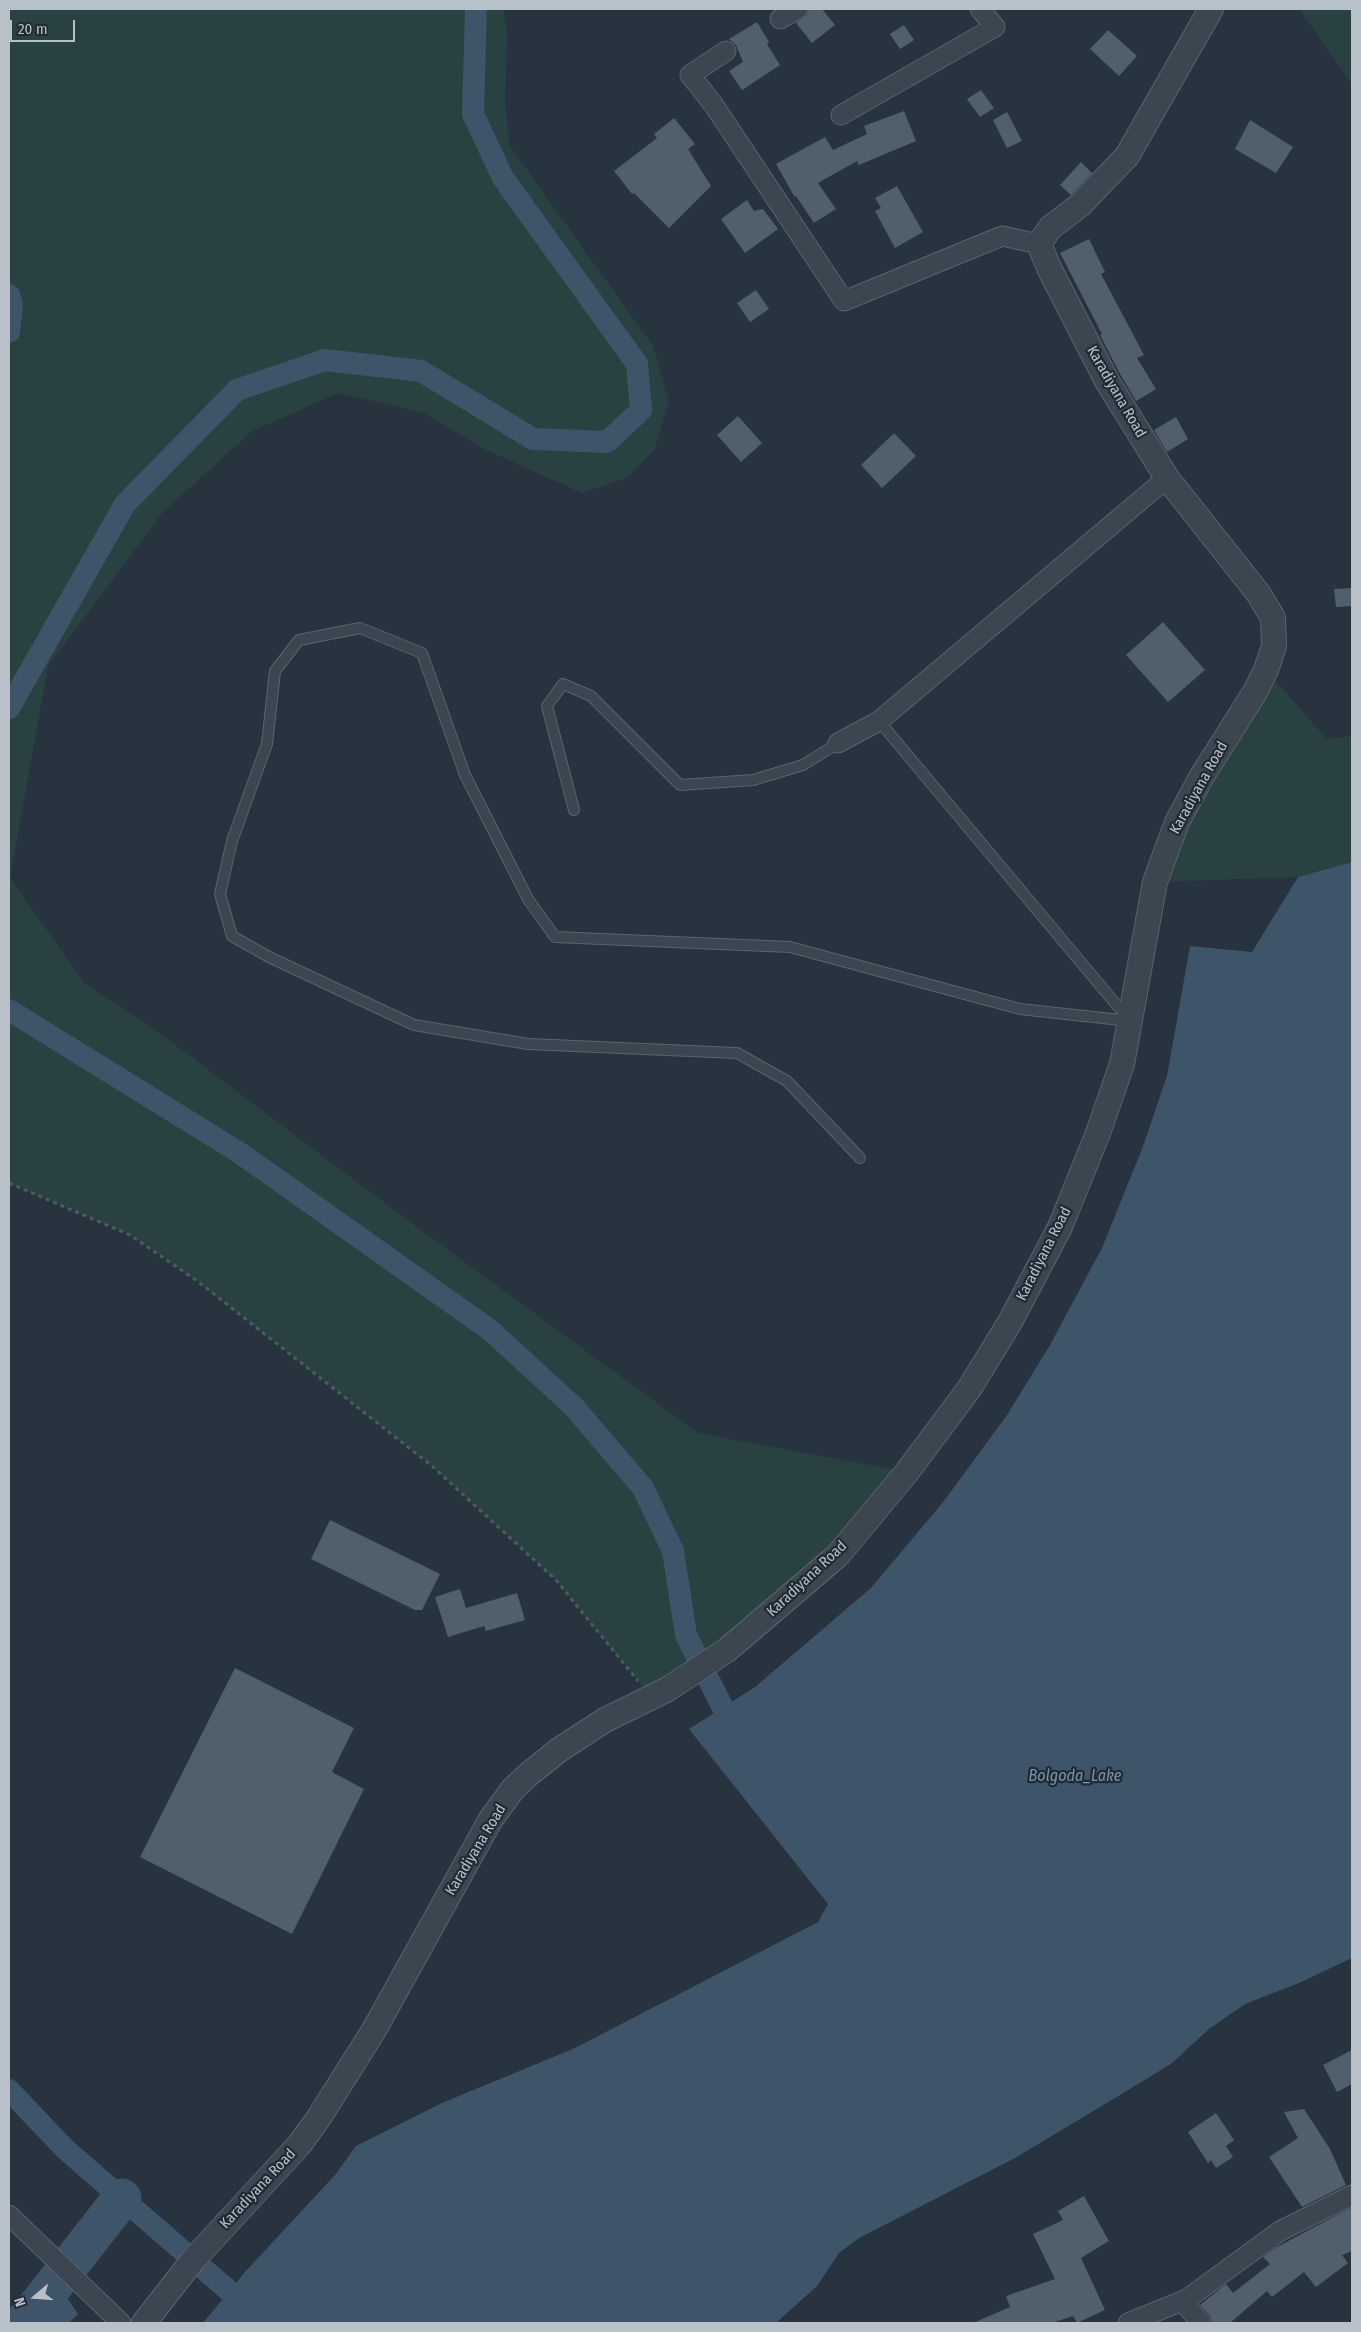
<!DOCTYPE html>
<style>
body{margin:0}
#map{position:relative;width:1361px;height:2332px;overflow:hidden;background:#273440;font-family:"Fira Sans Condensed",sans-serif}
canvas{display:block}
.frame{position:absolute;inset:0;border:10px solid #b8c1ca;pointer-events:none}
.north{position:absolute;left:10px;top:2272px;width:50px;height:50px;-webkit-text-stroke:4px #202b36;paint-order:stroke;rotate:252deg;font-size:14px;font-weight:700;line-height:20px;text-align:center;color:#b8c1ca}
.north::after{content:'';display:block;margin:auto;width:18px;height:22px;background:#b8c1ca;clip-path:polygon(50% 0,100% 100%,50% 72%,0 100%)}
.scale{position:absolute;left:10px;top:20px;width:65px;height:22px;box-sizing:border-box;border:2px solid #b8c1ca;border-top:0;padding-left:6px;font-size:15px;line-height:18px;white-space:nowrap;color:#b8c1ca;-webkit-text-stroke:4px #202b36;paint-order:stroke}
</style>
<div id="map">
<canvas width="1361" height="2332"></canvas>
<div class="frame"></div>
<div class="north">N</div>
<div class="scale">20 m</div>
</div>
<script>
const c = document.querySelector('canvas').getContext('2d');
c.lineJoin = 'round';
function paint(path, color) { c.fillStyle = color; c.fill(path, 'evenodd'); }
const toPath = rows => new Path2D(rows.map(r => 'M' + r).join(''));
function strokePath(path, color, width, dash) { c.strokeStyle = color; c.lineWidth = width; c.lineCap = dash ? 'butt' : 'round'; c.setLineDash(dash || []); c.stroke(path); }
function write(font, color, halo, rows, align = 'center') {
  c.font = font + ' "Fira Sans Condensed",sans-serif'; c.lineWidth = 4.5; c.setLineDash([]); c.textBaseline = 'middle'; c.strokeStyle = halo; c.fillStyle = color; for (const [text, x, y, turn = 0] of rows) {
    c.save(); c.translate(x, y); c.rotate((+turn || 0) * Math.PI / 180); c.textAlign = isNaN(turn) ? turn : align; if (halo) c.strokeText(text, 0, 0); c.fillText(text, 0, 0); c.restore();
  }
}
const green = toPath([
 [9,9,503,9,507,33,505,102,510,146,653,346,669,401,655,448,629,477,582,493,486,450,424,413,338,393,251,432,163,512,48,666,10,878,85,984,149,1025,410,1222,698,1433,907,1472,838,1555,651,1697,556,1580,432,1466,196,1280,130,1235,9,1183],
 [1299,9,1352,9,1352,84],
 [1266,670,1327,739,1352,736,1352,862,1298,877,1155,882]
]);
const water = toPath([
 [1352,862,1352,1958,1299,1983,1245,2004,1209,2029,1171,2064,1120,2095,1015,2158,859,2238,839,2253,817,2286,776,2323,203,2323,245,2272,335,2175,356,2146,442,2103,575,2048,818,1922,828,1904,689,1729,755,1687,871,1588,944,1501,1007,1415,1050,1345,1102,1248,1142,1149,1167,1076,1190,946,1252,952,1298,877],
 [48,2269,78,2314,69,2323,9,2323,9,2309]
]);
const canal = toPath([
 [9,295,12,304,9,332],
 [9,708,125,504,237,390,325,360,421,371,533,439,607,442,641,410,637,364,503,178,473,114,476,9],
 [9,1010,240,1153,490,1330,574,1407,643,1488,673,1551,686,1635,723,1708],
 [9,2090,65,2149,228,2290]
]);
const river = toPath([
 [24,2323,122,2198]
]);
const building = toPath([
 [809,9,822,9,835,25,812,43,796,23,807,15],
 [757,22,769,42,767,44,780,65,742,90,729,71,743,62,736,45,729,39],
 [904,25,914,40,900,49,890,34],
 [1108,30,1137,56,1119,76,1090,49],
 [981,90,994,108,980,117,967,99],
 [904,111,916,141,859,165,857,161,818,183,836,209,814,223,796,196,794,196,776,164,825,137,833,150,867,134,864,126],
 [1007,112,1022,141,1007,148,993,120],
 [674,118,695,144,688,149,711,186,669,228,634,193,632,194,614,171,657,138,654,134],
 [1250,120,1293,147,1276,173,1235,149],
 [1081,162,1092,173,1071,195,1060,185],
 [897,186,923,232,895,248,875,211,881,208,875,198],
 [747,200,754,211,763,209,778,229,745,253,721,219],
 [1089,239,1105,272,1101,274,1144,355,1137,358,1156,389,1136,401,1120,374,1100,335,1102,334,1060,253],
 [756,290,769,309,750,322,737,303],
 [738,416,762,443,741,462,717,435],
 [1176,417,1188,439,1167,452,1154,430],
 [894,433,916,456,882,488,861,465],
 [1352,588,1352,606,1336,607,1334,589],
 [1163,622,1205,670,1168,702,1126,655],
 [330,1520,440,1574,422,1610,415,1610,311,1559],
 [460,1589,466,1608,517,1593,525,1620,486,1631,484,1626,448,1637,435,1597],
 [235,1668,354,1728,332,1772,364,1789,292,1934,140,1857],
 [1352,2050,1352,2084,1337,2092,1323,2065],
 [1304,2109,1330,2149,1346,2185,1302,2207,1269,2157,1298,2138,1284,2112],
 [1216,2113,1234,2140,1226,2146,1233,2157,1216,2168,1211,2160,1208,2163,1188,2132],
 [1084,2196,1109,2241,1081,2258,1105,2310,1077,2323,1073,2316,1052,2323,973,2323,1010,2307,1006,2296,1055,2279,1033,2234,1063,2220,1058,2211],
 [1352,2207,1352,2251,1342,2255,1348,2263,1316,2287,1304,2272,1272,2297,1267,2291,1230,2323,1212,2323,1210,2316,1200,2305,1226,2284,1233,2293,1270,2264,1263,2257,1277,2247]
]);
const path = toPath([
 [9,1183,130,1235,196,1280,432,1466,556,1580,638,1681]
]);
const service = toPath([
 [574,810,547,706,563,684,591,696,680,785,753,780,803,765,838,743],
 [860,1158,787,1081,737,1053,528,1044,414,1025,269,957,232,936,220,894,232,841,267,744,275,671,299,640,360,628,422,653,465,775,528,899,555,937,790,947,1020,1009,1130,1021,879,721]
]);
const minor = toPath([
 [780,19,798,9],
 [726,51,690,75,713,104,844,301,1002,236,1039,244],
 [841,115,995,27,980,9],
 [838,743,879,721,1167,478],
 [9,2215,121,2323],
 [1182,2301,1201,2323],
 [1128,2323,1187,2299,1280,2231,1352,2195]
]);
const tertiary = toPath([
 [144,2323,193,2260,299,2145,318,2119,374,2030,491,1819,513,1789,529,1774,559,1750,605,1720,668,1689,727,1650,838,1555,907,1472,969,1389,1010,1322,1060,1227,1098,1133,1122,1064,1155,882,1177,822,1202,776,1255,692,1266,670,1274,646,1273,618,1258,593,1167,478,1107,381,1050,270,1039,244,1050,228,1080,205,1127,156,1211,9]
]);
const streetNames = [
 ["Karadiyana Road",1116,392,60],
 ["Karadiyana Road",1199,788,-61],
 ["Karadiyana Road",1044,1254,-63],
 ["Karadiyana Road",807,1579,-43],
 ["Karadiyana Road",476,1850,-59],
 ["Karadiyana Road",258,2189,-47]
];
const waterNames = [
 ["Bolgoda_Lake",1075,1777]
];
paint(green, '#294141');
paint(water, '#3e5468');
strokePath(canal, '#3e5468', 22);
strokePath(river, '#3e5468', 39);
paint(building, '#505f6b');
strokePath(service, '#59646d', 12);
strokePath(minor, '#59646d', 21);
strokePath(tertiary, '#59646d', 26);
strokePath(path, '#475d5e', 3, [4, 4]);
strokePath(service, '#3b4650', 10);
strokePath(minor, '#3b4650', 19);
strokePath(tertiary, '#3b4650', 24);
write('15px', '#b8c1ca', '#202b36', streetNames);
write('italic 16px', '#7a95ac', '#202b36', waterNames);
</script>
